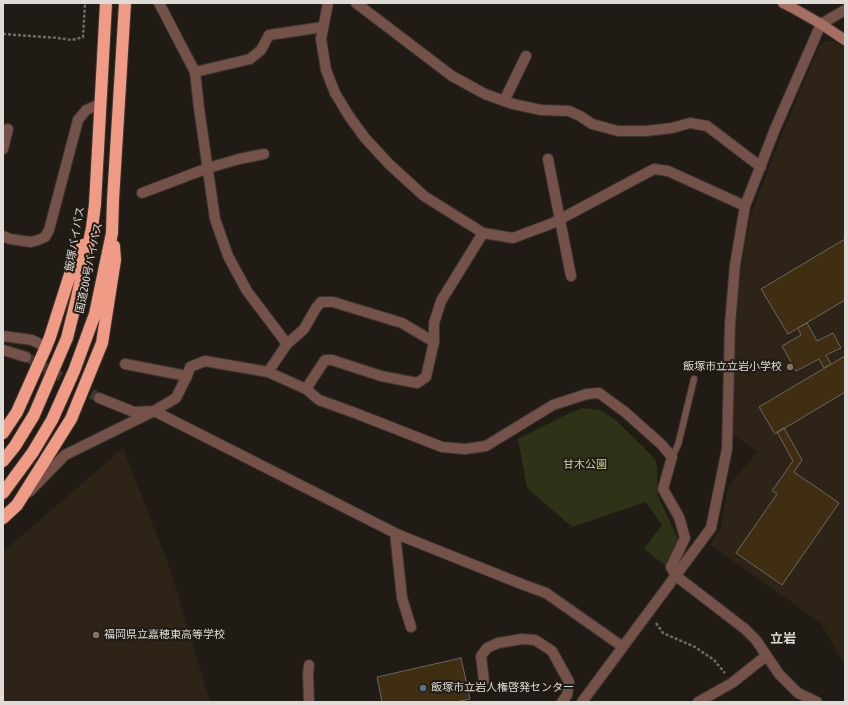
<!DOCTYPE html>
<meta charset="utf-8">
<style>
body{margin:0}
#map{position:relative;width:848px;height:705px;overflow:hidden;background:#201b14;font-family:"Asap Condensed",sans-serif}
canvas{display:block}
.frame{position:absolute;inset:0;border:4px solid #dfdcd7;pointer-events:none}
</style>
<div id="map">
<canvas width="848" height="705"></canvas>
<div class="frame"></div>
</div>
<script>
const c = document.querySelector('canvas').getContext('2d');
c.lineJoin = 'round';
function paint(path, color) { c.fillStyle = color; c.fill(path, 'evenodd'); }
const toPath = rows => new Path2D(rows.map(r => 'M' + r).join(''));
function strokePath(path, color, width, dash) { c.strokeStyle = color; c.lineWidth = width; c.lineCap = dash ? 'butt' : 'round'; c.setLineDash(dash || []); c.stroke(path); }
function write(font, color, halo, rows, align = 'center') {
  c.font = font + ' "Asap Condensed","Noto Sans JP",sans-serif'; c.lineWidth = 4; c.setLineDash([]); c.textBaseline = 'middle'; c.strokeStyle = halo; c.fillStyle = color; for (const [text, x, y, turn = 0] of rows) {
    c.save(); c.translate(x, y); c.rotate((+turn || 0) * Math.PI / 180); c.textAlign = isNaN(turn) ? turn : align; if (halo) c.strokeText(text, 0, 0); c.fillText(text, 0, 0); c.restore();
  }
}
const built = toPath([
 [826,41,835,41,845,48,845,667,821,623,710,545,721,527,728,487,757,452,732,433,737,300,745,244,751,215,781,136,819,47],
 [123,448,170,569,210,702,3,702,3,552]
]);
const green = toPath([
 [583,408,600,410,617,421,655,459,657,467,657,494,679,541,666,566,644,549,662,525,646,502,572,527,527,488,518,439,563,416]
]);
const building = toPath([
 [845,239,845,300,788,334,761,289,845,239],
 [807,323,817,341,833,333,841,348,826,355,831,364,824,368,819,359,796,371,782,346,801,335,798,328,807,323],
 [845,356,845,392,775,434,759,407,845,356],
 [784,428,802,460,794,472,839,503,782,585,736,553,777,494,772,491,793,461,777,432,784,428],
 [461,658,470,699,456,702,382,702,377,677,461,658]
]);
const streetTunnel = toPath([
 [26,357,99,398]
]);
const path = toPath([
 [3,34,58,38,72,40,83,37,85,3],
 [656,623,663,633,695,647,714,660,725,673]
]);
const lane = toPath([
 [672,457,678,445,694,379]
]);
const street = toPath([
 [159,3,195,72,199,108,215,219,228,256,247,291,287,344],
 [328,3,321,39,326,70,335,93,349,116,365,138,389,164,424,196,483,233,513,238,553,223,654,169,668,171,745,206],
 [356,3,452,76,485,94,513,104,541,110,569,111,580,116,592,124,618,131,646,131,672,128,690,123,707,126,761,167],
 [195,72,250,59,261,50,269,35,323,27],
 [504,101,526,56],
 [3,149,8,129],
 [548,159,571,276],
 [142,193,208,168,239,159,264,154],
 [3,236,10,239,31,242,38,240,45,237,49,230,78,120,86,110,100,104],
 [3,336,32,340,46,347],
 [3,350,26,357],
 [125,364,187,376],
 [268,372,287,344,304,329,316,308,321,302,333,302,402,323,434,342,434,323,441,301,483,233],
 [306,389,325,360,332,360,381,376,417,383,426,377,434,342],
 [99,398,134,412,154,411,176,398,187,376,190,367,205,361,268,372,306,389,319,400,355,413,442,447,465,449,486,446,553,405,587,394,599,393,625,412,662,445,672,457,663,489,679,517,685,538,671,567,676,576,745,629,756,640,779,674,798,693,817,702],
 [29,492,65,455,154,411,399,535,524,585,546,593,623,647],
 [395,533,402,598,411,627],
 [309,665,308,674,309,702],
 [484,681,481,656,487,648,498,643,522,639,535,640,552,651,569,682,567,695,562,702],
 [582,702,711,528,727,449,730,324,735,265,745,206,775,129,821,24,845,10],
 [698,702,732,683,766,656]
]);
const secondary = toPath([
 [783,3,793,8,821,24,845,40]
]);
const highway = toPath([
 [3,433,17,412,46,347,50,337,73,265,83,245],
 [3,461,15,446,34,415,67,338,76,302,92,228,95,204,106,3],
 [3,493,33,452,52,420,74,371,95,314,112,233,113,200,125,3],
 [3,518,17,505,71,419,102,343,115,260,114,246]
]);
const markers = [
 [790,367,4,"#8d6e63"],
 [96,635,4,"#8d6e63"],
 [423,688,4,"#5c6f8a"]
];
const streetNames = [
 ["飯塚バイパス",75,239,-80],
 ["国道200号バイパス",89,268,-78]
];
const poiNames = [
 ["飯塚市立立岩小学校",782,367,"right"],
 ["福岡県立嘉穂東高等学校",104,635],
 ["飯塚市立岩人権啓発センター",431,688]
];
const parkNames = [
 ["甘木公園",585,465]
];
const quarterNames = [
 ["立岩",783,639]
];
paint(built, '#2d2417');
paint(green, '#2e3217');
paint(building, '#402e13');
strokePath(building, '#6c665d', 1);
strokePath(streetTunnel, '#3d3831', 10, [10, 5]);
strokePath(lane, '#3b362f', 8);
strokePath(street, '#3b362f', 12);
strokePath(secondary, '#3b362f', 12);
strokePath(highway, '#3b362f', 14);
strokePath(path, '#6f6b65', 2.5, [3, 2]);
strokePath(lane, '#745149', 6);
strokePath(street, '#745149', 10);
strokePath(secondary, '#a66f61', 10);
strokePath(highway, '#f09b85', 12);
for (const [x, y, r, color] of markers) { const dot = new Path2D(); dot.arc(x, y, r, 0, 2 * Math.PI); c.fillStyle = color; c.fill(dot); strokePath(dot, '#201b14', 1.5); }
write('11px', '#dfdcd7', '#201b14', streetNames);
write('11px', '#dfdcd7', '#201b14', poiNames, 'left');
write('11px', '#c5d095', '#201b14', parkNames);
write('bold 13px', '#dfdcd7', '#201b14', quarterNames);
</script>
